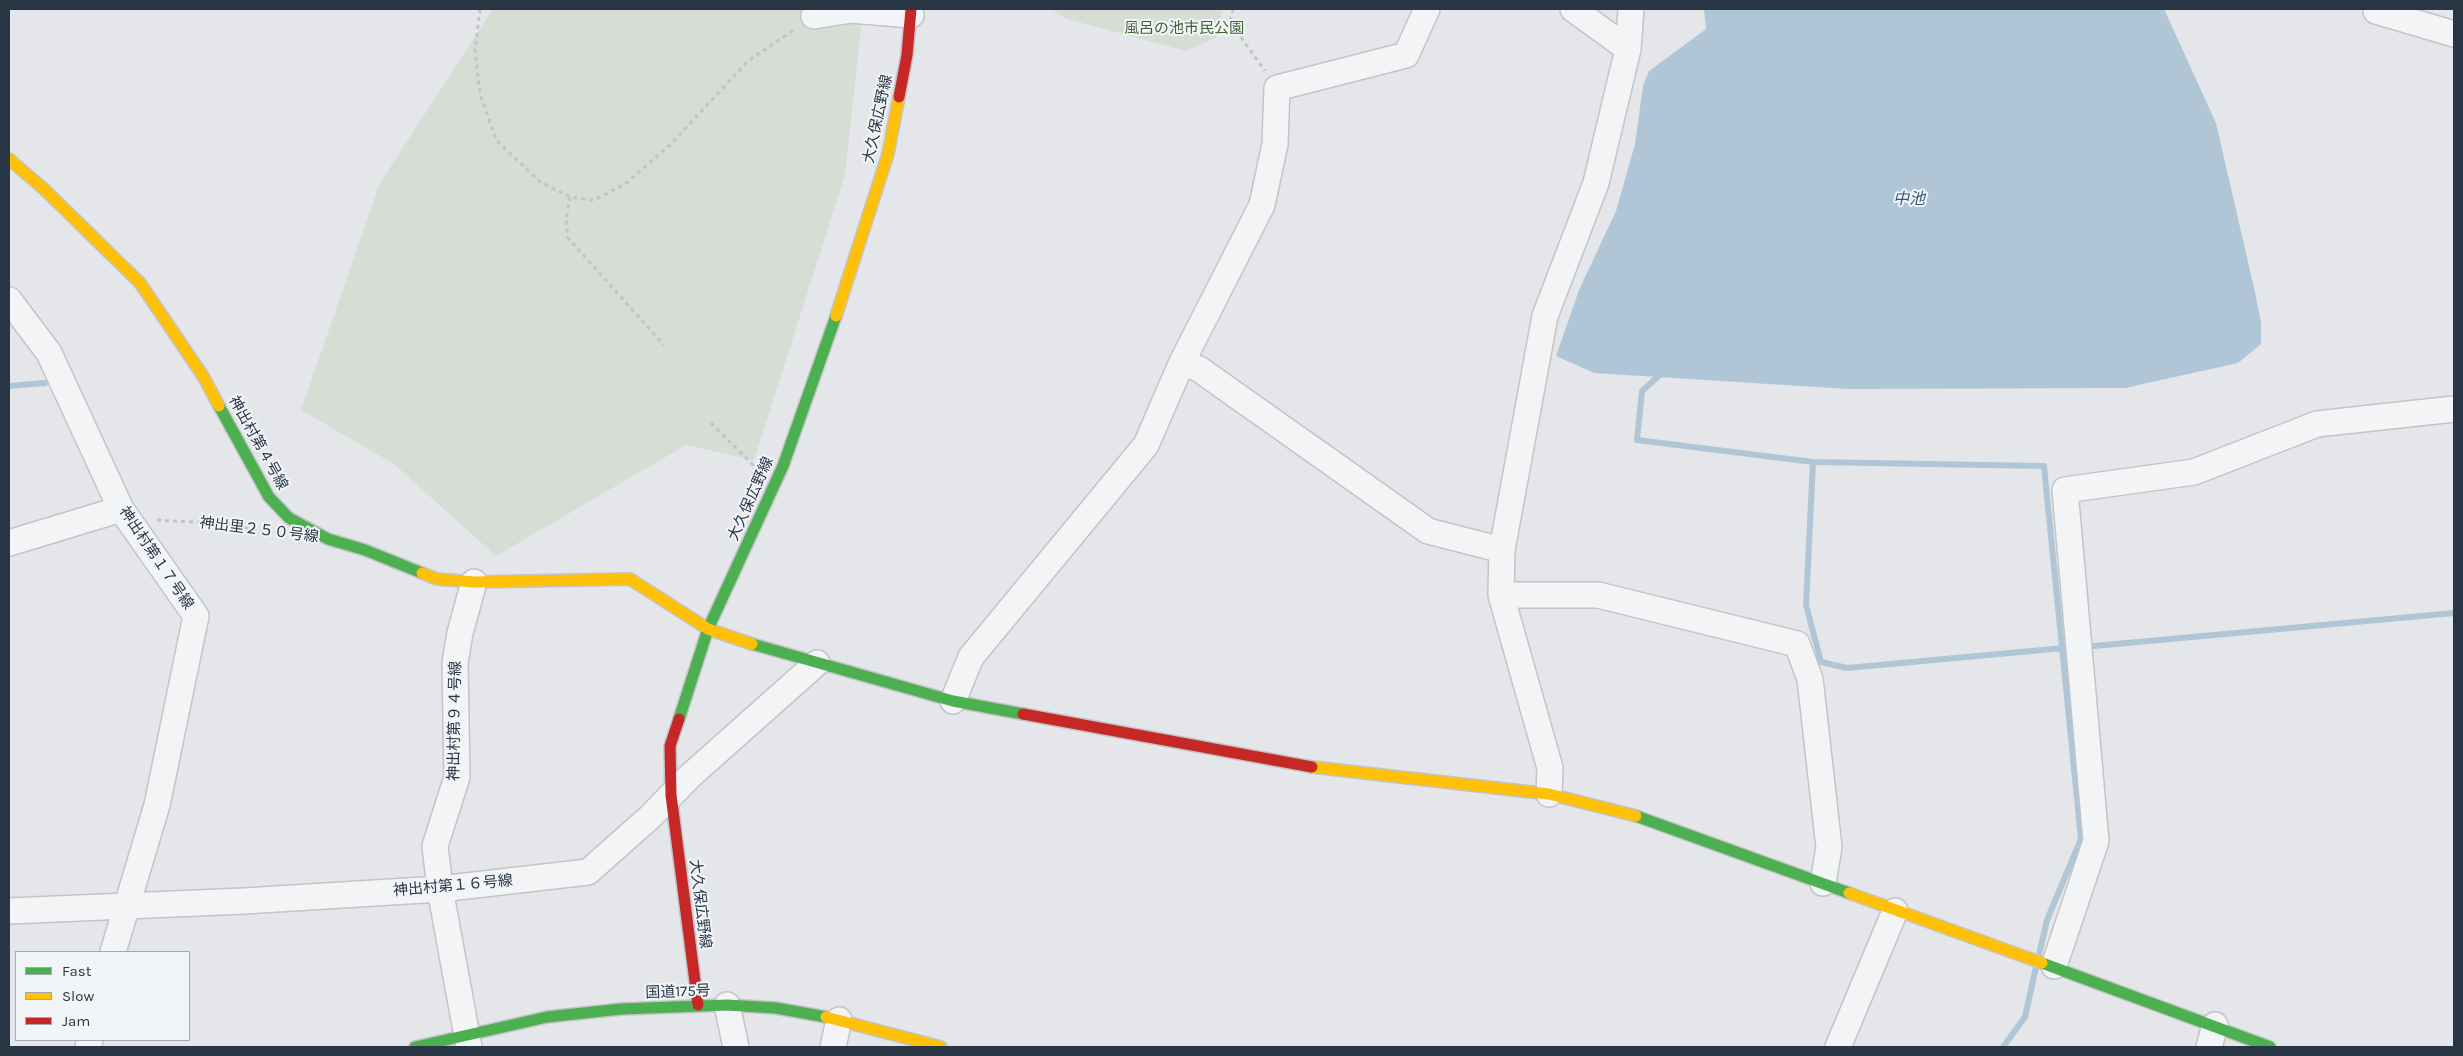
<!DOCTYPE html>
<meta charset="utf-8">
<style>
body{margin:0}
#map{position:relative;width:2463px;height:1056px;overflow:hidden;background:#e4e6e9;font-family:Karla,sans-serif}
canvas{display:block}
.frame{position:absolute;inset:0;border:10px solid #283545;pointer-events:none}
.legend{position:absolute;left:15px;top:951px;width:175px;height:90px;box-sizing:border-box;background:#f2f5f8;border:1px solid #a1a8b0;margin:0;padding:6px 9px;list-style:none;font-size:15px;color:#283545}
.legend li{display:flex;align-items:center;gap:10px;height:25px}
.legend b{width:25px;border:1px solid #a1a8b0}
</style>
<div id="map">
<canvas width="2463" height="1056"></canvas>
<div class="frame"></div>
<ul class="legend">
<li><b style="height:6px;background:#4caf50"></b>Fast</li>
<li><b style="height:6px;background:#ffc107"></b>Slow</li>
<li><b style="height:6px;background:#c62828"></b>Jam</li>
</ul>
</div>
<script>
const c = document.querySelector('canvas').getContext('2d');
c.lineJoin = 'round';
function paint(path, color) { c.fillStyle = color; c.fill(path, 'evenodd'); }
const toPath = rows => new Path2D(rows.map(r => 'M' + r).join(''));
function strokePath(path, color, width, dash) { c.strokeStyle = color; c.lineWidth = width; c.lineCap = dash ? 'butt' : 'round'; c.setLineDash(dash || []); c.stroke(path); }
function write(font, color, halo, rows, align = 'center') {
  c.font = font + ' Karla,"Noto Sans JP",sans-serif'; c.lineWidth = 4; c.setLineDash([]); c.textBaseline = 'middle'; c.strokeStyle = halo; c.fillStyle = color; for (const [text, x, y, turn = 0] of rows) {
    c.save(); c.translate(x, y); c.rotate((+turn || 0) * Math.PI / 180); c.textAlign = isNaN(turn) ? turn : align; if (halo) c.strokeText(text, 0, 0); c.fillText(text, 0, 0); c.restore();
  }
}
const green = toPath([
 [493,9,863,9,845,175,754,460,686,445,496,556,394,464,301,410,380,183],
 [1051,9,1222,9,1217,37,1186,51,1067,19]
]);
const water = toPath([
 [1704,9,2164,9,2216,123,2255,292,2261,323,2261,344,2238,363,2125,388,1848,389,1594,373,1556,356,1579,290,1616,211,1635,144,1643,86,1649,71,1706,29]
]);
const stream = toPath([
 [1664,371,1642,391,1637,440,1813,462,2044,466,2081,839,2047,920,2039,955],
 [9,386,45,383],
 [1813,462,1806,605,1821,662,1847,668,2064,648],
 [2094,646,2454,613],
 [2003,1047,2025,1017,2036,967]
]);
const path = toPath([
 [480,9,475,50,480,94,496,140,539,181,570,197,594,200,625,184,670,145,748,61,795,29],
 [1233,9,1230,22,1265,71],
 [570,197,566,220,568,238,664,345],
 [711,423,756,468],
 [157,520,226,524,267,532]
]);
const street = toPath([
 [1573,9,1628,49],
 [2376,9,2376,11,2454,34],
 [814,16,851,10,911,15],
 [9,300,49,353,121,509,196,616,157,805,113,952],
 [1182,362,1199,369,1428,531,1502,550],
 [9,543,121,509],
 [1501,595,1598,595,1797,644,1810,679,1829,847,1823,883],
 [953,701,971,657,1146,445,1182,362,1262,205,1275,144,1277,88,1406,55,1427,9],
 [1549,794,1550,768,1501,595,1502,550,1545,316,1596,183,1628,49,1631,9],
 [9,911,244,901,440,889,588,872,650,817,690,776,817,663],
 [2054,966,2096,841,2065,490,2194,472,2317,424,2454,409],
 [727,1005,736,1047],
 [88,1047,90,1040],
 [469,1047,440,889,435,846,457,777,455,663,460,633,474,582],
 [833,1047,839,1020],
 [1838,1047,1895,911],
 [2209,1047,2215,1025]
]);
const fast = toPath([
 [219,406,269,497,289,518,328,539,365,550,422,573],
 [752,644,953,701,1023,714],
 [679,719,708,629,783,466,836,316],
 [1636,816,1849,893],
 [2042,963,2270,1047],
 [415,1047,547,1017,621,1009,727,1005,776,1008,826,1017]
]);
const slow = toPath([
 [9,159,45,190,140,283,203,376,219,406],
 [836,316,888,154,899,97],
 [422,573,437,579,474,582,630,579,708,629,752,644],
 [1312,767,1549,794,1636,816],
 [1849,893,2042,963],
 [826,1017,941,1047]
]);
const jam = toPath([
 [899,97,907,55,911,9],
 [1023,714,1312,767],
 [679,719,670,746,671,795,698,1005]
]);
const parkNames = [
 ["風呂の池市民公園",1184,29]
];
const streetNames = [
 ["大久保広野線",878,119,-78],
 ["神出村第４号線",258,443,61],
 ["大久保広野線",751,499,-66],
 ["神出里２５０号線",259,530,7],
 ["神出村第１７号線",156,558,56],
 ["神出村第９４号線",455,721,-89],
 ["神出村第１６号線",453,886,-5],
 ["大久保広野線",700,904,83],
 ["国道175号",678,992,-2]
];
const waterNames = [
 ["中池",1909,199]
];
paint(green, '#d5ddd4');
paint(water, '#b0c6d6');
strokePath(stream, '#b0c6d6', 6);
strokePath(street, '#c2c4c7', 28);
strokePath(fast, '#c2c4c7', 14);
strokePath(slow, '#c2c4c7', 14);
strokePath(jam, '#c2c4c7', 14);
strokePath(path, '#c1c5c9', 3, [4, 4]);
strokePath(street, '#f3f4f6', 25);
strokePath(fast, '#4caf50', 11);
strokePath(slow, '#ffc107', 11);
strokePath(jam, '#c62828', 11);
write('15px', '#416235', '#f2f5f8', parkNames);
write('15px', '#283545', '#f2f5f8', streetNames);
write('italic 16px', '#2f587c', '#f2f5f8', waterNames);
</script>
